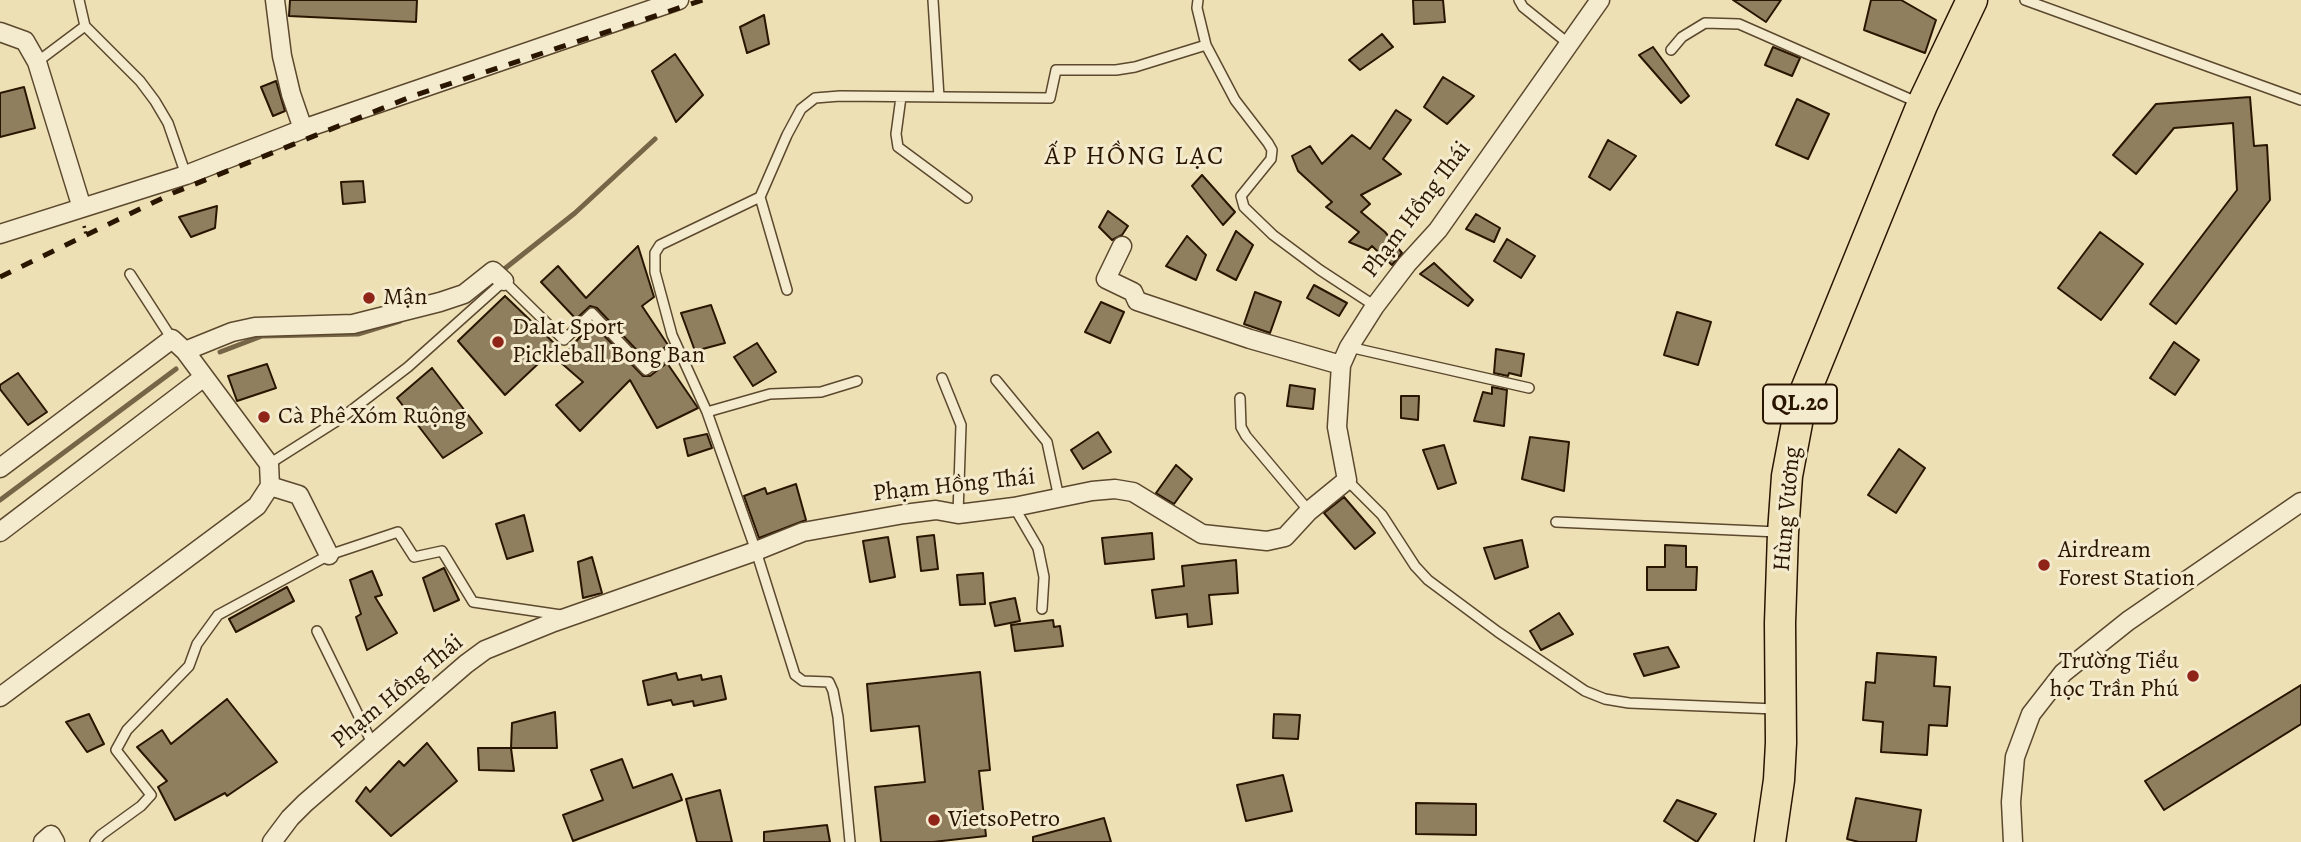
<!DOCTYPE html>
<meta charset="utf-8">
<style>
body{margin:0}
canvas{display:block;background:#eee0b5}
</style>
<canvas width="2301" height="842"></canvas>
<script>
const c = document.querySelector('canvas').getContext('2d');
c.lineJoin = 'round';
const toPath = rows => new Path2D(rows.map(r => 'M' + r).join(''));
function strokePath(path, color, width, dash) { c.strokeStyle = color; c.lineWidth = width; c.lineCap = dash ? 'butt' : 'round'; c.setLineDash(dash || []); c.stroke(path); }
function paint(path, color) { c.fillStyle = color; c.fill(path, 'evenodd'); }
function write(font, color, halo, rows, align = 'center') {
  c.font = font + ' Alegreya,serif'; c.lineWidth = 6; c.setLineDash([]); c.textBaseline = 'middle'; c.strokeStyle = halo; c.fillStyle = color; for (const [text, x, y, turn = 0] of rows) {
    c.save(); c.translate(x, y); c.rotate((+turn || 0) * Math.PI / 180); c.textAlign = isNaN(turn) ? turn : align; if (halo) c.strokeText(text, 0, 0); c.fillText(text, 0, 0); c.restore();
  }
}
const stream = toPath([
 [498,274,575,213,655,139],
 [220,352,262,336,358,334,400,321],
 [0,500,176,369]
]);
const building = toPath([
 [290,0,417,0,416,22,289,16,290,0],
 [1413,0,1443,0,1445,22,1414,24,1413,0],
 [1733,0,1781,0,1766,22,1733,0],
 [1871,0,1901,0,1936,20,1925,53,1864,30,1871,0],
 [764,15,769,44,747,53,740,27,764,15],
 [1382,34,1393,47,1360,70,1349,60,1382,34],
 [1653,47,1689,96,1681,103,1639,55,1653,47],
 [1773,47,1800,58,1792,76,1765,65,1773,47],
 [675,54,703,95,676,122,652,71,675,54],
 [1443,77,1474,96,1447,124,1424,107,1443,77],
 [276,81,285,111,273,116,261,87,276,81],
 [24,87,35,128,0,137,0,93,24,87],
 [2250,97,2254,146,2267,145,2270,200,2176,324,2150,304,2237,190,2233,123,2174,128,2136,174,2113,155,2156,104,2250,97],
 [1797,99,1829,114,1808,159,1776,145,1797,99],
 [1396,110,1411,120,1383,159,1401,174,1361,195,1370,204,1361,212,1385,232,1402,253,1392,265,1372,246,1368,250,1349,242,1359,232,1326,207,1332,202,1298,171,1292,156,1310,146,1322,164,1352,135,1370,149,1396,110],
 [1608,140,1636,156,1610,190,1589,177,1608,140],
 [1202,175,1235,212,1223,225,1192,186,1202,175],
 [363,181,365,202,343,204,341,182,363,181],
 [217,206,215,228,191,237,179,217,217,206],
 [1108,211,1128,226,1122,235,1112,240,1099,227,1108,211],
 [1476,214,1500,228,1494,242,1466,229,1476,214],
 [1236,231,1253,245,1236,280,1217,270,1236,231],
 [2100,232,2143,264,2101,320,2058,288,2100,232],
 [1187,236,1206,255,1196,280,1166,266,1187,236],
 [1507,239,1535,256,1521,278,1494,261,1507,239],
 [638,246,654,297,642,306,668,345,647,361,597,308,590,306,576,319,541,282,558,266,586,298,638,246],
 [1434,263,1473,300,1468,306,1420,274,1434,263],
 [1314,285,1347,303,1339,316,1307,298,1314,285],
 [1255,292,1281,302,1270,333,1244,324,1255,292],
 [505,296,557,346,505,395,458,341,505,296],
 [1101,302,1124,312,1110,343,1085,332,1101,302],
 [711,305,725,343,695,351,681,313,711,305],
 [1677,312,1711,322,1698,365,1664,355,1677,312],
 [592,323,643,376,650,376,667,363,698,408,657,428,630,380,580,431,556,405,583,382,559,361,592,323],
 [2174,342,2199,360,2175,395,2150,378,2174,342],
 [757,343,776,372,753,386,734,357,757,343],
 [1496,349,1524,354,1521,376,1509,373,1508,376,1494,373,1496,349],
 [267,364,276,388,237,401,228,376,267,364],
 [432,368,482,433,443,458,397,398,432,368],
 [18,373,47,412,28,425,0,389,0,385,18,373],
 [1290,385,1315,389,1313,409,1287,406,1290,385],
 [1492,387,1507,390,1504,426,1474,421,1483,392,1492,394,1492,387],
 [1401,396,1419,396,1418,420,1401,418,1401,396],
 [1098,432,1111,452,1083,469,1071,450,1098,432],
 [707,434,712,448,688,456,684,439,707,434],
 [1530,437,1569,442,1564,491,1522,479,1530,437],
 [1444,445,1456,483,1438,489,1423,450,1444,445],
 [1899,449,1925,468,1896,513,1868,495,1899,449],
 [1176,465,1192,479,1174,504,1156,493,1176,465],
 [796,484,806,520,759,538,744,496,765,488,767,494,796,484],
 [1344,497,1375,533,1355,549,1324,513,1344,497],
 [524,515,533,551,507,559,496,524,524,515],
 [1152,533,1154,559,1105,564,1102,538,1152,533],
 [934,535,938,569,921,571,917,537,934,535],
 [888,537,895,577,870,582,863,541,888,537],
 [1522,540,1528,567,1495,579,1484,548,1522,540],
 [1665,545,1686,546,1686,567,1697,567,1696,590,1647,590,1647,567,1665,567,1665,545],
 [592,557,602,593,583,598,578,562,592,557],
 [1236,560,1238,593,1209,595,1212,624,1188,627,1187,614,1156,618,1152,590,1184,586,1182,566,1236,560],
 [444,568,459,600,434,611,423,578,444,568],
 [372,571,382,595,375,597,397,633,367,650,356,617,361,614,350,580,372,571],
 [983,573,985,604,960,605,957,575,983,573],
 [287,587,294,601,236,632,229,619,287,587],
 [1015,598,1020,621,995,626,990,603,1015,598],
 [1559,613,1573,634,1541,650,1530,631,1559,613],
 [1053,620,1054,627,1060,626,1063,646,1015,651,1011,625,1053,620],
 [1668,647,1679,667,1644,676,1634,654,1668,647],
 [1877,653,1936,657,1934,686,1950,687,1947,726,1929,725,1927,755,1881,752,1883,722,1863,720,1866,682,1875,683,1877,653],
 [980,672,990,770,979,771,986,836,933,842,881,842,875,787,925,782,919,726,871,731,867,684,980,672],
 [676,673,678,680,701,675,702,680,721,676,726,699,694,706,693,701,673,705,671,700,648,705,643,681,676,673],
 [2301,685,2301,724,2164,810,2145,781,2301,685],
 [227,699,277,762,227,796,225,793,175,820,158,787,167,781,137,747,162,730,171,744,227,699],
 [555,712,557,748,511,748,512,723,555,712],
 [89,714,104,744,87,752,66,722,89,714],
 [1274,714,1300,715,1298,739,1273,738,1274,714],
 [427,743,457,781,391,836,356,801,366,787,370,792,399,761,404,766,427,743],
 [478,748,511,748,514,771,479,770,478,748],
 [622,759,633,788,672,774,682,800,573,841,563,815,603,800,591,770,622,759],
 [1283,775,1292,811,1246,821,1237,785,1283,775],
 [720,790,732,842,697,842,686,799,720,790],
 [1856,798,1921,810,1916,842,1859,842,1847,839,1856,798],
 [1677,800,1716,814,1697,842,1664,821,1677,800],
 [1416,803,1476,804,1476,835,1416,834,1416,803],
 [1104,818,1111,842,1033,842,1033,837,1104,818],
 [827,825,830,842,764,842,764,832,827,825]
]);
const path = toPath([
 [84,226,86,234]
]);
const service = toPath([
 [933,0,939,97],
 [1198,0,1197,8,1206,45,1235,100,1268,143,1272,150,1271,159,1241,196,1244,207,1273,235,1320,270,1375,306],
 [1519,0,1523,7,1569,44],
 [2025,0,2301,100],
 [85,26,140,81,155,101,168,123,186,175],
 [1671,50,1682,37,1705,23,1739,24,1919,103],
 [37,62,85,26,79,0],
 [901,97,896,134,898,147,967,198],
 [760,197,787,290],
 [130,274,172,339],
 [1349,347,1529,388],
 [942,378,961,425,958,514],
 [996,380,1047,442,1059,498],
 [1240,398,1241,427,1246,436,1309,511],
 [707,412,770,394,821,392,857,381],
 [269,464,340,419,408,367,504,281,564,340,592,313,646,370,677,347],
 [1347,480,1382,515,1415,566,1428,580,1498,632,1585,691,1605,699,1629,703,1775,709],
 [1014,507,1038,548,1044,577,1042,609],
 [1556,522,1778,532],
 [317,631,373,745],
 [95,842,101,835,141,806,151,795,116,750,127,730,189,666,197,644,218,615,329,555,398,532,414,557,442,551,473,602,561,615],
 [850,842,838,717,833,691,829,682,803,681,795,675,756,551,707,412,672,335,655,272,655,253,660,245,760,197,787,135,801,109,815,98,840,96,1050,98,1056,70,1116,70,1135,67,1206,45]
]);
const minor = toPath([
 [275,0,282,56,291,94,303,129],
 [0,32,25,41,37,62,82,208],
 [0,234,186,175,303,129,679,0],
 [1122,246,1106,279,1133,292,1137,301,1250,339,1341,365],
 [185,351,232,332,255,327,353,324,440,302,464,294,493,271,504,281],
 [0,468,172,339,185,351,269,464,270,486,257,506,0,697],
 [270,486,299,495,329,555],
 [0,532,204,377],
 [43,842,51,835,55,842],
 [272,842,290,818,305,803,466,664,485,650,554,622,756,551,803,532,904,514,936,510,958,514,1014,507,1092,491,1115,489,1133,492,1202,534,1267,541,1285,537,1309,511,1347,480,1337,427,1341,365,1349,347,1375,306,1407,264,1438,230,1600,0],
 [2013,842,2011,802,2015,757,2031,714,2063,673,2128,621,2301,502]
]);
const trunk = toPath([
 [1770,842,1779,780,1781,743,1780,623,1783,533,1787,476,1801,402,1922,105,1972,0]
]);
const rail = toPath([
 [0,277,173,193,413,96,703,0]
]);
const markers = [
 [369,298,7,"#8f2418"],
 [498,342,7,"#8f2418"],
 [264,417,7,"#8f2418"],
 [2044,565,7,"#8f2418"],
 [2193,676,7,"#8f2418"],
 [934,820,7,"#8f2418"]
];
const shields = [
 [1800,404,74]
];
const shieldNames = [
 ["QL.20",1800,404]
];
const streetNames = [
 ["Phạm Hồng Thái",1417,210,-53],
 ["Phạm Hồng Thái",954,486,-6],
 ["Hùng Vương",1788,509,-85],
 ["Phạm Hồng Thái",398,692,-40]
];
const poiNames = [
 ["Mận",383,298],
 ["Dalat Sport",512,328],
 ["Pickleball Bong Ban",512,356],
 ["Cà Phê Xóm Ruộng",278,417],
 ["Airdream",2058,551],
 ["Forest Station",2058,579],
 ["Trường Tiểu",2179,662,"right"],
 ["học Trần Phú",2179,690,"right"],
 ["VietsoPetro",948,820]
];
const neighbourhoodNames = [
 ["ẤP HỒNG LẠC",1135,158]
];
strokePath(stream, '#776547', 5);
paint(building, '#907f5e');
strokePath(building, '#2a1500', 2);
strokePath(service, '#5b482d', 12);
strokePath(minor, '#5b482d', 21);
strokePath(trunk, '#2a1500', 33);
strokePath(path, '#2a1500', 3.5, [2, 3.5]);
strokePath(service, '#f4ebcf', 9);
strokePath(minor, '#f4ebcf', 18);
strokePath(trunk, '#eee0b5', 30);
strokePath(rail, '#2a1500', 5, [12, 12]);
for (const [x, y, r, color] of markers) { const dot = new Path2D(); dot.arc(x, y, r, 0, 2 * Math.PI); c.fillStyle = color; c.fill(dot); strokePath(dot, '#f4ebcf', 2.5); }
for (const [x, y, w] of shields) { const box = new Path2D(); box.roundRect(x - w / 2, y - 19.5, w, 39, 5); c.fillStyle = '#f4ebcf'; c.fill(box); strokePath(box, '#2a1500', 2); }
write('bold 23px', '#2a1500', null, shieldNames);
write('24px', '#2a1500', '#f4ebcf', streetNames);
write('24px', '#2a1500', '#f4ebcf', poiNames, 'left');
c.letterSpacing = '2px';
write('26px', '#2a1500', '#f4ebcf', neighbourhoodNames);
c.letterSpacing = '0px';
</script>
